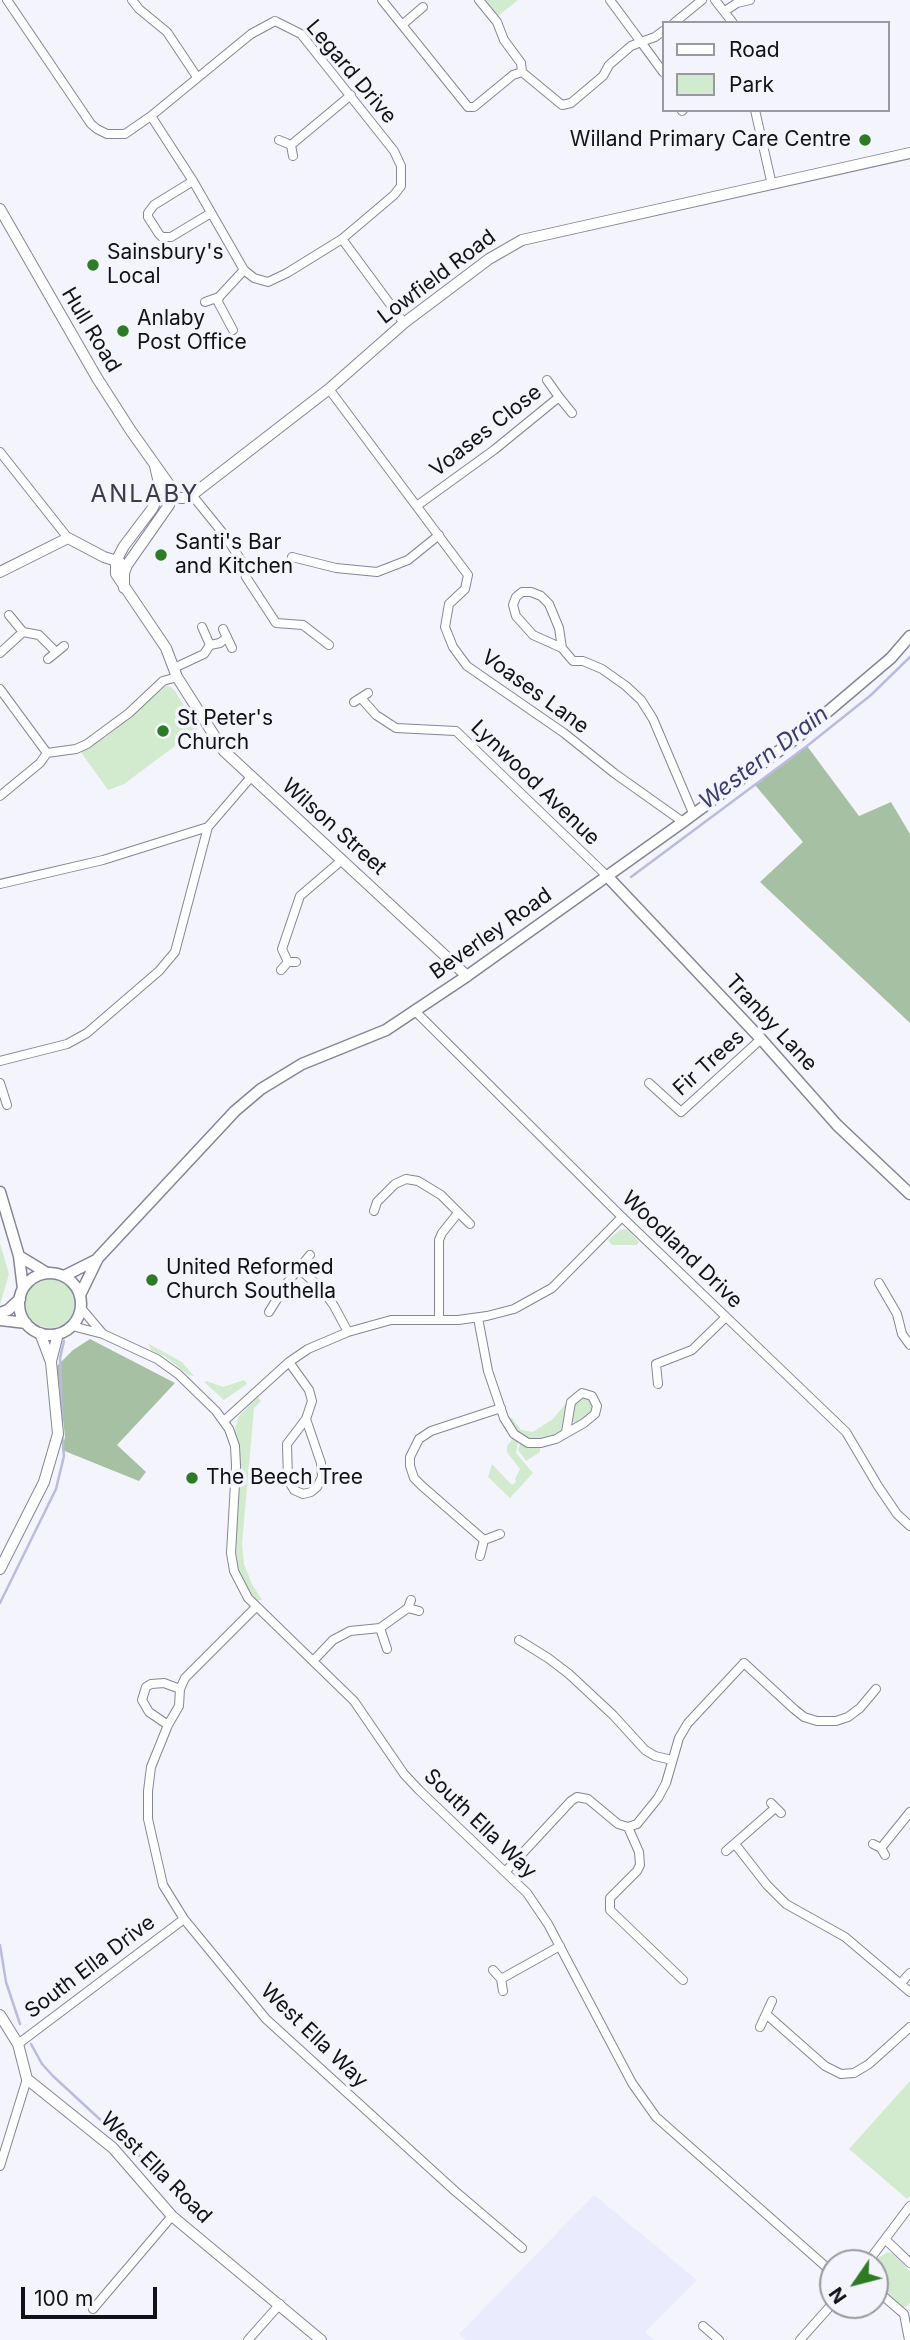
<!DOCTYPE html>
<style>
body{margin:0}
#map{position:relative;width:910px;height:2340px;overflow:hidden;background:#f4f4fd;font-family:Inter,sans-serif}
canvas{display:block}
.legend{position:absolute;left:662px;top:21px;width:228px;height:91px;box-sizing:border-box;background:#f4f4fd;border:2px solid #9999a1;margin:0;padding:9px 12px;list-style:none;font-size:21px;color:#111118}
.legend li{display:flex;align-items:center;gap:14px;height:35px}
.legend b{width:35px;border:2px solid #9999a1}
.north{position:absolute;left:819px;top:2249px;width:70px;height:70px;box-sizing:border-box;background:#f4f4fd;border:2px solid #9999a1;border-radius:50%;rotate:235deg;font-size:19px;font-weight:700;line-height:28px;text-align:center;color:#111118}
.north::after{content:'';display:block;margin:auto;width:24px;height:32px;background:#2d7b24;clip-path:polygon(50% 0,100% 100%,50% 72%,0 100%)}
.scale{position:absolute;left:21px;top:2287px;width:136px;height:32px;box-sizing:border-box;border:4px solid #111118;border-top:0;padding-left:9px;font-size:21px;line-height:24px;white-space:nowrap;color:#111118;-webkit-text-stroke:5px #f4f4fd;paint-order:stroke}
</style>
<div id="map">
<canvas width="910" height="2340"></canvas>
<ul class="legend">
<li><b style="height:9px;background:#fff"></b>Road</li>
<li><b style="height:19px;background:#d2ebce"></b>Park</li>
</ul>
<div class="north">N</div>
<div class="scale">100 m</div>
</div>
<script>
const c = document.querySelector('canvas').getContext('2d');
c.lineJoin = 'round';
function paint(path, color) { c.fillStyle = color; c.fill(path, 'evenodd'); }
const toPath = rows => new Path2D(rows.map(r => 'M' + r).join(''));
function strokePath(path, color, width, dash) { c.strokeStyle = color; c.lineWidth = width; c.lineCap = dash ? 'butt' : 'round'; c.setLineDash(dash || []); c.stroke(path); }
function write(font, color, halo, rows, align = 'center') {
  c.font = font + ' Inter,sans-serif'; c.lineWidth = 7; c.setLineDash([]); c.textBaseline = 'middle'; c.strokeStyle = halo; c.fillStyle = color; for (const [text, x, y, turn = 0] of rows) {
    c.save(); c.translate(x, y); c.rotate((+turn || 0) * Math.PI / 180); c.textAlign = isNaN(turn) ? turn : align; if (halo) c.strokeText(text, 0, 0); c.fillText(text, 0, 0); c.restore();
  }
}
const built = toPath([
 [594,2195,697,2280,645,2332,654,2340,465,2340,459,2334]
]);
const green = toPath([
 [485,0,518,0,498,16],
 [166,686,171,687,175,691,198,729,124,784,108,790,80,751,107,736],
 [621,1229,628,1230,639,1242,637,1245,612,1245,608,1240],
 [0,1243,9,1274,0,1305],
 '25 1303a25 25 0 1 1 50 0a25 25 0 1 1-50 0Z',
 [149,1344,182,1362,194,1376,188,1375,166,1357,151,1350],
 [244,1380,247,1384,224,1400,204,1382,207,1381,223,1387],
 [258,1397,261,1401,254,1408,242,1544,244,1564,252,1584,262,1600,254,1601,243,1585,235,1563,233,1548,240,1460,234,1431,239,1416],
 [585,1397,591,1400,594,1406,592,1412,579,1422,573,1422,572,1417,574,1404,579,1399],
 [567,1402,561,1431,541,1440,529,1439,519,1434,508,1419,512,1418,521,1430,533,1432,553,1419],
 [513,1438,518,1442,516,1453,533,1473,510,1498,488,1477,492,1464,512,1485,516,1482,515,1479,520,1469,507,1452,507,1446],
 [520,1443,526,1447,540,1448,540,1452,526,1461,518,1450],
 [910,2081,910,2196,907,2199,849,2149],
 [888,2252,896,2255,910,2272,910,2303,906,2307,899,2307,875,2287,875,2263,879,2257]
]);
const forest = toPath([
 [807,746,859,816,891,802,910,834,910,1023,760,882,803,842,755,785],
 [90,1339,175,1383,117,1445,146,1472,139,1481,62,1450,65,1437,57,1366,73,1350]
]);
const stream = toPath([
 [631,877,807,746,871,695,910,657],
 [62,1428,60,1358,64,1341],
 [0,1603,56,1489,64,1456,62,1434],
 [0,1945,6,1982,20,2024],
 [31,2044,42,2064,53,2076,146,2162]
]);
const minor = toPath([
 [7,0,91,124,97,129,107,134,125,134,151,116],
 [132,0,139,9,167,32,197,77],
 [382,0,468,107,474,107,513,75,522,72,562,105,571,103,603,76,609,65,631,46,641,42,663,72],
 [479,0,497,22,504,40,521,63,522,72],
 [610,0,641,42,655,37,663,31],
 [715,0,733,23],
 [725,11,737,3,750,0],
 [275,21,301,34,394,151,401,166,401,186,394,195,342,239,287,273,268,282,254,278,244,270,193,181,151,116,251,34,275,21],
 [674,23,702,0],
 [402,25,423,7],
 [755,110,772,185],
 [682,111,683,110],
 [279,140,291,145,293,156],
 [291,145,351,95],
 [193,181,154,205,148,213,148,217,159,234,162,237,171,237,211,213],
 [342,239,404,323],
 [205,302,219,297],
 [233,330,218,302,219,297,244,270],
 [329,389,468,575,465,589,449,604,445,627,453,647,467,666,564,733,614,773,683,822],
 [559,397,572,413],
 [0,452,68,538],
 [192,495,226,537,242,562,246,577,276,623,303,625,329,645],
 [418,505,494,450,559,397,547,380],
 [292,557,336,568,377,572,408,560,439,535],
 [9,615,23,632],
 [202,627,210,645],
 [223,629,232,648],
 [562,648,559,628,549,604,541,596,531,592,522,592,516,597,513,605,516,616,533,635,562,648,573,661,583,661,602,669,626,686,641,700,653,719,693,813],
 [0,653,23,632,39,635,56,652],
 [48,659,64,646],
 [174,668,204,654,210,645,220,643,227,637],
 [0,689,47,753],
 [361,698,376,715,396,728,456,731,607,876],
 [354,702,368,693],
 [47,753,76,749,87,744,129,713,163,681,177,677],
 [0,796,40,763,47,753],
 [0,884,103,860,208,827],
 [288,962,282,949,300,896,342,860],
 [281,970,288,962,296,962],
 [415,1011,622,1217,846,1432,878,1486,897,1514,910,1526],
 [0,1061,67,1044,87,1033,159,971,175,952,208,827,251,777],
 [0,1083,7,1105],
 [649,1083,681,1112,761,1039],
 [374,1211,377,1202,395,1184,406,1179,418,1181,441,1195,470,1224],
 [299,1269,323,1290,334,1306,348,1332],
 [879,1283,897,1314,902,1334,910,1345],
 [81,1308,103,1334],
 [269,1312,287,1283,310,1255],
 [478,1318,488,1371,504,1418,514,1434,528,1443,541,1443,556,1439,584,1423,595,1414,597,1406,592,1396,582,1393,571,1402,566,1432],
 [439,1319,439,1240,442,1233,458,1213],
 [72,1326,103,1334,157,1359,178,1374,216,1411,229,1429,235,1446,236,1466,231,1553,234,1571,248,1598,354,1701,404,1774,419,1790,527,1893,548,1924,632,2083,656,2117,833,2273],
 [289,1362,309,1390,312,1401,306,1419,321,1463,322,1477,317,1487,311,1492,303,1494,294,1490,288,1480,287,1444,306,1419],
 [658,1384,656,1364,692,1350,726,1317],
 [224,1421,289,1362,308,1349,348,1332,391,1320,458,1320,487,1316,514,1309,552,1288,622,1217],
 [484,1540,422,1486,414,1478,410,1466,410,1457,419,1439,431,1431,501,1408],
 [480,1556,484,1540,500,1534],
 [411,1600,408,1608,419,1611],
 [256,1607,185,1678,180,1689,179,1706,168,1725,151,1767,148,1791,148,1819,163,1885,184,1919,266,2019,455,2191,522,2248],
 [380,1628,387,1649],
 [519,1640,548,1658,569,1674,613,1715,645,1750,655,1756,672,1760],
 [313,1661,333,1640,350,1631,380,1628,408,1608],
 [168,1725,149,1712,142,1700,146,1687,151,1684,164,1683,180,1689],
 [771,1803,781,1813],
 [628,1827,637,1824,658,1798,666,1783,679,1738,688,1723,744,1663,794,1709,804,1717,817,1721,836,1721,848,1717,860,1708,876,1689],
 [628,1827,639,1852,640,1865,637,1871,610,1898,610,1910,683,1980],
 [735,1844,767,1885,786,1904,845,1937,910,1992],
 [873,1844,881,1848,885,1855],
 [881,1848,910,1812],
 [726,1851,774,1809],
 [506,1871,571,1801,577,1797,588,1799,618,1824,628,1827],
 [493,1970,501,1979,503,1991],
 [501,1979,560,1946],
 [901,1983,910,1973],
 [766,2014,825,2066,841,2074,854,2073,869,2064,910,2027],
 [760,2027,772,2001],
 [18,2044,184,1919],
 [0,2166,27,2079],
 [886,2240,910,2263],
 [867,2263,910,2206],
 [875,2289,904,2314,909,2340],
 [93,2309,172,2216],
 [703,2326,719,2340],
 [248,2340,280,2304],
 [800,2340,833,2303]
]);
const tertiary = toPath([
 [0,209,97,378,131,431,168,483,171,498,169,505,127,565,124,573,124,588],
 [155,466,159,483,158,497,152,509,124,546,116,561,116,574,166,648,177,677,224,751,467,976],
 [158,497,183,498,192,495,329,389,404,323,489,259,522,240,910,153],
 [0,572,68,538,104,557,120,562],
 [51,1361,58,1334],
 [0,1569,44,1482,58,1434,51,1362,40,1333],
 [0,2015,18,2044,27,2079,113,2148,172,2216,321,2340]
]);
const secondary = toPath([
 [607,876,761,1039,837,1125,910,1194],
 [0,1192,19,1256,23,1289],
 [19,1256,47,1273],
 '19 1304a31 31 0 1 1 62 0a31 31 0 1 1-62 0Z',
 [64,1276,96,1260],
 [80,1295,98,1258,235,1111,261,1089,302,1064,386,1030,467,976,683,822,799,736,891,658,910,636],
 [0,1313,8,1310,20,1299],
 [0,1320,26,1323]
]);
const markers = [
 [865,140,7,"#2d7b24"],
 [93,265,7,"#2d7b24"],
 [123,331,7,"#2d7b24"],
 [161,555,7,"#2d7b24"],
 [163,731,7,"#2d7b24"],
 [152,1280,7,"#2d7b24"],
 [192,1478,7,"#2d7b24"]
];
const streetNames = [
 ["Legard Drive",351,72,50],
 ["Lowfield Road",437,277,-37],
 ["Hull Road",91,330,59],
 ["Voases Close",486,431,-38],
 ["Voases Lane",535,692,36],
 ["Lynwood Avenue",535,783,44],
 ["Wilson Street",334,827,42],
 ["Beverley Road",491,934,-35],
 ["Tranby Lane",771,1023,47],
 ["Fir Trees",709,1063,-42],
 ["Woodland Drive",682,1250,44],
 ["South Ella Way",480,1824,44],
 ["South Ella Drive",90,1967,-37],
 ["West Ella Way",314,2036,44],
 ["West Ella Road",156,2168,45]
];
const poiNames = [
 ["Willand Primary Care Centre",851,140,"right"],
 ["Sainsbury's",107,253],
 ["Local",107,277],
 ["Anlaby",137,319],
 ["Post Office",137,343],
 ["Santi's Bar",175,543],
 ["and Kitchen",175,567],
 ["St Peter's",177,719],
 ["Church",177,743],
 ["United Reformed",166,1268],
 ["Church Southella",166,1292],
 ["The Beech Tree",206,1478]
];
const waterNames = [
 ["Western Drain",764,758,-37]
];
const quarterNames = [
 ["ANLABY",145,495]
];
paint(built, '#eaebfc');
paint(green, '#d2ebce');
paint(forest, '#a6c0a3');
strokePath(stream, '#babbdf', 2.5);
strokePath(minor, '#848598', 10);
strokePath(tertiary, '#848598', 12);
strokePath(secondary, '#848598', 13);
strokePath(minor, '#fff', 8);
strokePath(tertiary, '#fff', 10);
strokePath(secondary, '#fff', 10);
for (const [x, y, r, color] of markers) { const dot = new Path2D(); dot.arc(x, y, r, 0, 2 * Math.PI); c.fillStyle = color; c.fill(dot); strokePath(dot, '#f4f4fd', 2.5); }
write('21px', '#111118', '#f4f4fd', streetNames);
write('21px', '#111118', '#f4f4fd', poiNames, 'left');
write('italic 23px', '#3d3b6b', '#f4f4fd', waterNames);
c.letterSpacing = '2px';
write('24px', '#3a3a4b', '#f4f4fd', quarterNames);
c.letterSpacing = '0px';
</script>
